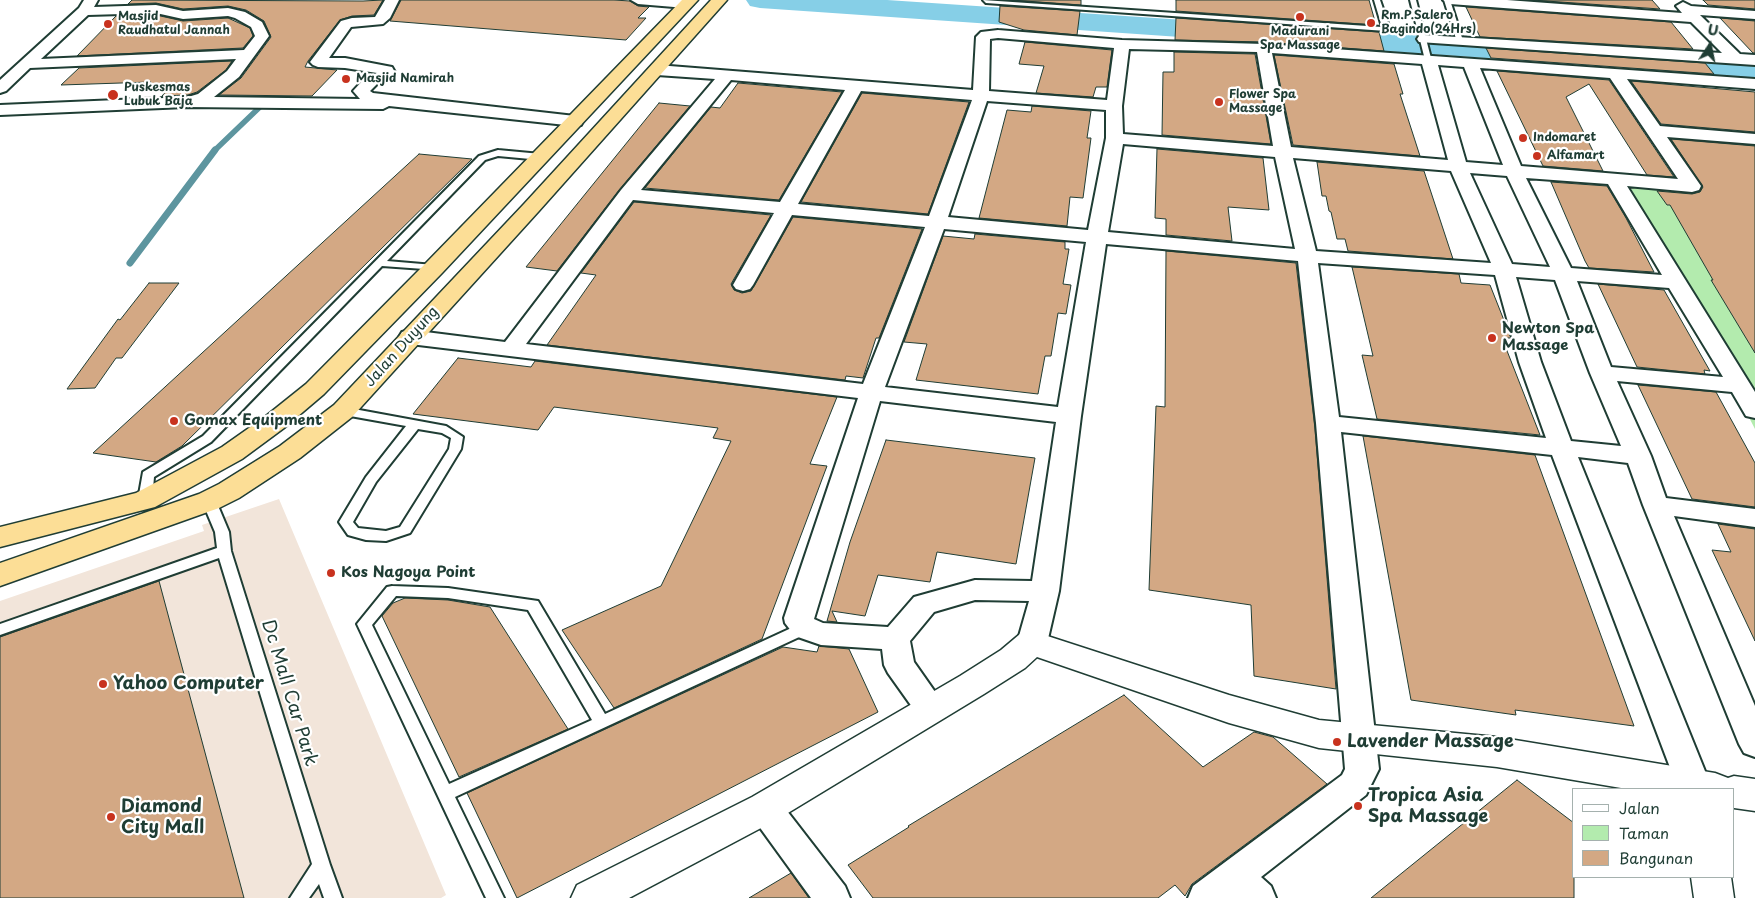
<!DOCTYPE html>
<style>
body{margin:0}
#map{position:relative;width:1755px;height:898px;overflow:hidden;background:#fff;font-family:"Playpen Sans",sans-serif}
canvas{display:block}
.legend{position:absolute;left:1572px;top:788px;width:162px;height:90px;box-sizing:border-box;background:#fff;border:1px solid #a5b1ae;margin:0;padding:6px 9px;list-style:none;font-size:15px;color:#1f3d34}
.legend li{display:flex;align-items:center;gap:10px;height:25px}
.legend b{width:25px;border:1px solid #a5b1ae}
.north{position:absolute;left:1685px;top:20px;width:50px;height:50px;-webkit-text-stroke:4px #fff;paint-order:stroke;rotate:11deg;font-size:14px;font-weight:700;line-height:20px;text-align:center;color:#1f3d34}
.north::after{content:'';display:block;margin:auto;width:18px;height:22px;background:#1f3d34;clip-path:polygon(50% 0,100% 100%,50% 72%,0 100%)}
</style>
<div id="map">
<canvas width="1755" height="898"></canvas>
<ul class="legend">
<li><b style="height:6px;background:#fff"></b>Jalan</li>
<li><b style="height:14px;background:#b3ebae"></b>Taman</li>
<li><b style="height:14px;background:#d3a884"></b>Bangunan</li>
</ul>
<div class="north">U</div>
</div>
<script>
const c = document.querySelector('canvas').getContext('2d');
c.lineJoin = 'round';
function paint(path, color) { c.fillStyle = color; c.fill(path, 'evenodd'); }
const toPath = rows => new Path2D(rows.map(r => 'M' + r).join(''));
function strokePath(path, color, width, dash) { c.strokeStyle = color; c.lineWidth = width; c.lineCap = dash ? 'butt' : 'round'; c.setLineDash(dash || []); c.stroke(path); }
function write(font, color, halo, rows, align = 'center') {
  c.font = font + ' "Playpen Sans",sans-serif'; c.lineWidth = 4.5; c.setLineDash([]); c.textBaseline = 'middle'; c.strokeStyle = halo; c.fillStyle = color; for (const [text, x, y, turn = 0] of rows) {
    c.save(); c.translate(x, y); c.rotate((+turn || 0) * Math.PI / 180); c.textAlign = isNaN(turn) ? turn : align; if (halo) c.strokeText(text, 0, 0); c.fillText(text, 0, 0); c.restore();
  }
}
const built = toPath([
 [279,499,446,895,441,898,0,898,0,601,204,531,202,525]
]);
const green = toPath([
 [1647,133,1755,142,1755,429,1626,179,1683,182]
]);
const streamFar1 = toPath([
 [214,151,263,104,269,86]
]);
const stream = toPath([
 [130,263,215,150]
]);
const river = toPath([
 [746,0,887,0,1557,45,1568,47,1572,54,1568,61,1557,63,760,8,750,6,746,0],
 [1636,51,1755,58,1755,78,1636,69,1625,67,1620,60,1625,53,1636,51]
]);
const building = toPath([
 [132,0,363,1,383,0,374,15,352,16,340,20,308,61,305,67,337,70,312,96,219,95,241,78,271,37,264,21,246,10,228,6,183,9,156,3,128,4,132,0],
 [401,0,614,0,630,1,638,6,649,7,638,18,646,18,626,40,390,21,401,0],
 [1011,0,1081,0,1081,5,1011,0],
 [1176,0,1369,0,1376,25,1176,11,1176,0],
 [1532,0,1652,0,1660,9,1532,0],
 [1703,0,1755,0,1755,9,1708,5,1703,0],
 [1000,6,1080,11,1077,35,1024,30,999,22,1000,6],
 [1466,7,1671,22,1693,49,1480,37,1466,7],
 [156,15,183,21,228,18,250,28,253,36,243,48,77,56,116,16,156,15],
 [1176,18,1379,32,1384,51,1264,42,1175,40,1176,18],
 [1720,18,1755,21,1755,53,1753,53,1720,18],
 [1025,42,1112,50,1107,87,1096,87,1093,97,1036,93,1044,66,1019,64,1025,42],
 [1486,48,1705,63,1714,74,1491,58,1486,48],
 [1174,52,1255,54,1271,144,1162,135,1163,72,1174,72,1174,52],
 [1274,55,1394,64,1403,94,1400,94,1420,156,1293,145,1274,55],
 [232,61,226,70,197,92,188,95,162,96,169,88,146,89,151,82,61,85,79,68,232,61],
 [1497,71,1609,80,1674,177,1647,175,1589,84,1566,97,1603,171,1543,166,1497,71],
 [1631,81,1755,92,1755,132,1661,124,1631,81],
 [738,83,842,92,779,200,645,188,711,107,720,108,738,83],
 [862,93,969,102,928,214,801,202,862,93],
 [659,103,690,106,620,189,557,271,526,267,659,103],
 [1032,106,1091,111,1087,138,1091,138,1083,198,1070,197,1067,226,979,218,1007,110,1031,112,1032,106],
 [1671,139,1755,146,1755,353,1711,280,1713,280,1670,205,1667,205,1657,191,1692,194,1700,192,1703,187,1671,139],
 [1157,149,1263,158,1269,210,1228,207,1232,241,1166,235,1166,219,1155,218,1157,149],
 [419,154,472,159,182,446,156,462,93,453,419,154],
 [1317,162,1424,171,1453,259,1348,251,1345,239,1337,239,1331,212,1329,211,1326,196,1322,196,1317,162],
 [1551,182,1607,186,1626,218,1654,272,1589,268,1585,261,1551,182],
 [634,202,771,215,731,284,734,290,742,293,751,291,754,286,793,217,922,229,879,338,876,338,863,378,846,376,845,380,547,345,596,275,581,273,634,202],
 [975,234,1065,242,1065,249,1069,249,1063,284,1071,285,1066,314,1058,313,1051,356,1045,356,1038,394,916,380,927,344,904,342,943,236,974,239,975,234],
 [1166,251,1296,263,1315,429,1336,689,1254,676,1251,605,1149,590,1156,406,1165,407,1166,251],
 [1352,267,1459,274,1461,283,1490,285,1511,338,1502,338,1540,435,1377,419,1362,355,1373,356,1352,267],
 [149,283,179,283,122,358,116,358,95,388,67,389,118,319,120,320,149,283],
 [1598,284,1664,290,1710,371,1704,370,1705,374,1637,367,1598,284],
 [458,358,531,367,535,361,837,397,810,464,827,466,762,639,614,708,562,630,661,586,731,441,713,438,718,428,554,407,538,430,413,414,458,358],
 [1638,385,1716,392,1755,463,1755,507,1692,499,1638,385],
 [1363,436,1535,455,1634,726,1515,710,1516,715,1411,700,1363,436],
 [886,440,1035,458,1016,564,937,552,930,582,878,575,865,616,832,611,837,622,827,621,850,542,886,440],
 [1718,524,1755,529,1755,641,1712,550,1731,552,1718,524],
 [159,581,244,898,0,898,0,637,159,581],
 [405,598,448,600,490,607,568,729,459,777,382,616,393,603,405,598],
 [819,646,849,649,878,712,517,898,467,793,783,647,817,652,819,646],
 [1124,695,1203,767,1254,732,1273,737,1327,784,1192,884,1185,896,1175,885,1158,898,873,898,848,865,909,827,908,826,1124,695],
 [1517,780,1574,823,1574,898,1371,898,1517,780],
 [791,873,809,898,749,898,791,873]
]);
const service = toPath([
 [983,0,1382,27,1374,0,1380,0,1390,29,1386,31,986,3,983,0],
 [1410,0,1416,0,1432,62,1425,60,1410,0],
 [1444,0,1450,0,1464,44,1457,42,1444,0],
 [498,150,541,154,545,157,541,160,498,156,485,160,387,261,434,265,438,266,438,270,382,266,211,442,154,477,152,500,150,503,140,503,138,500,143,472,203,436,479,156,498,150],
 [343,407,446,426,463,437,461,449,410,533,386,541,366,540,348,535,339,522,366,477,406,426,339,414,337,411,339,408,343,407],
 [418,429,442,433,451,438,449,449,400,527,386,531,358,528,353,522,376,482,418,429],
 [209,497,214,498,216,501,229,532,231,551,330,865,342,898,324,898,319,884,309,898,290,898,312,864,219,558,0,635,0,624,217,548,215,532,202,501,204,498,209,497],
 [392,586,448,588,538,601,605,714,800,624,805,623,810,624,812,628,810,632,455,797,504,898,486,898,357,624,387,587,392,586],
 [396,596,448,598,528,610,592,720,449,784,372,625,396,596]
]);
const minor = toPath([
 [84,0,98,0,94,7,156,5,183,11,228,8,245,12,262,22,269,36,239,77,214,97,360,99,353,91,365,78,377,73,345,68,318,67,313,65,310,62,341,21,352,18,375,17,385,0,399,0,390,18,383,24,351,27,329,58,345,58,392,67,396,74,394,77,377,84,370,91,373,93,575,116,581,117,583,121,581,125,575,126,389,106,383,109,186,107,0,115,0,105,188,97,198,94,227,71,236,59,30,68,6,91,0,93,0,80,79,8,84,0],
 [156,13,183,19,228,16,235,18,251,27,255,36,244,50,41,59,88,15,156,13],
 [631,0,687,0,693,4,686,8,638,4,631,0],
 [1443,0,1507,0,1682,13,1676,6,1683,2,1691,6,1755,11,1755,19,1700,15,1740,54,1755,55,1755,65,1419,42,1417,39,1419,36,1424,35,1722,53,1691,22,1450,4,1443,0],
 [998,30,1122,40,1264,44,1755,79,1755,89,1627,79,1660,126,1755,134,1755,144,1667,137,1701,186,1699,190,1692,192,1627,186,1755,392,1755,418,1746,416,1732,392,1617,381,1651,456,1666,498,1755,509,1755,527,1674,516,1755,706,1755,757,1744,753,1739,744,1643,505,1628,463,1578,457,1711,786,1709,789,1679,789,1677,786,1552,455,1341,432,1379,769,1366,795,1261,877,1271,886,1276,898,1188,898,1193,886,1342,775,1345,769,1316,423,1298,261,1106,244,1081,416,1059,591,1047,643,1043,651,1032,654,1021,651,1017,643,1029,601,975,600,934,612,910,641,914,662,947,709,942,718,931,722,920,718,888,673,884,665,882,649,821,645,795,636,785,623,784,618,858,398,410,344,402,342,399,337,402,332,410,330,505,342,621,190,715,79,657,75,652,73,649,70,652,67,657,65,973,90,976,37,981,32,998,30],
 [998,38,1114,48,1107,100,989,91,990,39,998,38],
 [1129,49,1257,52,1273,146,1123,134,1122,106,1129,49],
 [1272,53,1422,64,1448,160,1291,147,1272,53],
 [1438,65,1464,67,1503,165,1466,162,1438,65],
 [1480,68,1610,78,1678,179,1521,166,1480,68],
 [731,80,845,90,780,202,641,190,731,80],
 [861,91,972,100,929,216,798,204,861,91],
 [987,101,1106,110,1106,138,1088,230,948,217,987,101],
 [1123,144,1275,157,1295,249,1108,232,1123,144],
 [1293,158,1451,171,1491,263,1316,251,1293,158],
 [1470,173,1507,176,1550,267,1512,264,1470,173],
 [1526,178,1608,184,1662,275,1571,268,1526,178],
 [633,200,774,213,733,285,736,289,743,291,750,289,753,285,792,215,925,227,863,384,526,344,633,200],
 [944,229,1086,242,1058,407,885,387,944,229],
 [1318,263,1495,275,1519,362,1546,438,1339,417,1318,263],
 [1516,277,1555,280,1590,373,1621,446,1571,441,1541,362,1516,277],
 [1577,281,1669,288,1723,377,1611,367,1577,281],
 [880,401,1056,422,1032,581,975,580,914,597,888,627,823,623,814,619,880,401],
 [765,793,777,798,845,886,850,898,811,898,753,818,748,808,753,798,765,793]
]);
const tertiary = toPath([
 [1032,631,1229,695,1319,720,1497,737,1715,773,1728,778,1734,776,1755,779,1755,811,1734,808,1734,789,1627,789,1497,767,1319,748,1229,723,1037,657,1025,668,984,694,778,819,629,898,571,898,577,885,752,797,960,676,1001,650,1020,634,1032,631],
 [1691,877,1731,877,1734,898,1694,898,1691,877]
]);
const trunk = toPath([
 [682,0,698,0,442,273,324,394,284,428,242,459,155,507,0,547,0,527,136,493,222,447,266,416,306,384,426,263,682,0],
 [711,0,727,0,538,212,352,417,300,458,239,498,219,508,0,586,0,563,199,494,219,484,280,446,334,405,524,204,711,0]
]);
const markers = [
 [1300,17,5,"#c8321e"],
 [1371,23,5,"#c8321e"],
 [108,24,5,"#c8321e"],
 [346,79,5,"#c8321e"],
 [113,95,6,"#c8321e"],
 [1219,102,5,"#c8321e"],
 [1523,138,5,"#c8321e"],
 [1537,156,5,"#c8321e"],
 [1492,338,5,"#c8321e"],
 [174,421,5,"#c8321e"],
 [331,573,5,"#c8321e"],
 [103,684,5,"#c8321e"],
 [1337,742,5,"#c8321e"],
 [1358,806,5,"#c8321e"],
 [111,817,5,"#c8321e"]
];
const farPoinames = [
 ["Rm.P.Salero",1381,16],
 ["Bagindo(24Hrs)",1381,30],
 ["Masjid",118,17],
 ["Raudhatul Jannah",118,31],
 ["Madurani",1300,32,"center"],
 ["Spa Massage",1300,46,"center"],
 ["Masjid Namirah",356,79],
 ["Puskesmas",124,88],
 ["Lubuk Baja",124,102],
 ["Flower Spa",1229,95],
 ["Massage",1229,109],
 ["Indomaret",1533,138],
 ["Alfamart",1547,156]
];
const poiNames = [
 ["Newton Spa",1502,329],
 ["Massage",1502,346],
 ["Gomax Equipment",184,421],
 ["Kos Nagoya Point",341,573]
];
const streetNames = [
 ["Jalan Duyung",402,347,-48]
];
const nearPoinames = [
 ["Yahoo Computer",113,684],
 ["Lavender Massage",1347,742],
 ["Tropica Asia",1368,796],
 ["Spa Massage",1368,817],
 ["Diamond",121,807],
 ["City Mall",121,828]
];
const nearStreetnames = [
 ["Dc Mall Car Park",289,693,73]
];
paint(built, '#f2e5da');
paint(green, '#b3ebae');
strokePath(streamFar1, '#5d959f', 5.5);
strokePath(stream, '#5d959f', 7);
paint(river, '#86cfe7');
paint(building, '#d3a884');
strokePath(building, '#1f3d34', 1);
strokePath(service, '#1f3d34', 4);
strokePath(minor, '#1f3d34', 4);
strokePath(tertiary, '#1f3d34', 3);
strokePath(trunk, '#1f3d34', 3);
paint(service, '#fff');
paint(minor, '#fff');
paint(tertiary, '#fff');
paint(trunk, '#fcde96');
for (const [x, y, r, color] of markers) { const dot = new Path2D(); dot.arc(x, y, r, 0, 2 * Math.PI); c.fillStyle = color; c.fill(dot); strokePath(dot, '#fff', 2); }
write('bold 12px', '#1f3d34', '#fff', farPoinames, 'left');
write('bold 15px', '#1f3d34', '#fff', poiNames, 'left');
write('15px', '#1f3d34', '#fff', streetNames);
write('bold 18px', '#1f3d34', '#fff', nearPoinames, 'left');
write('18px', '#1f3d34', '#fff', nearStreetnames);
</script>
